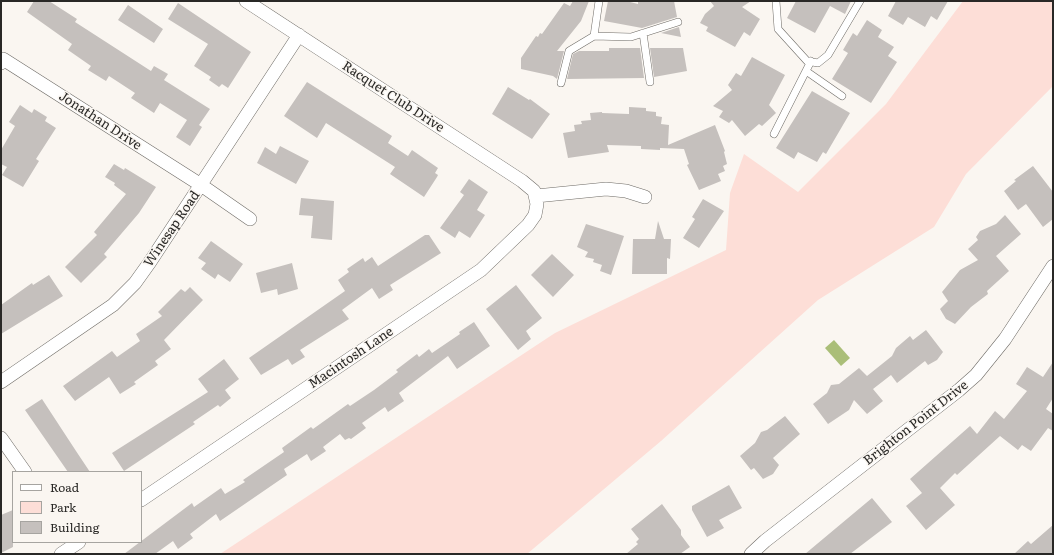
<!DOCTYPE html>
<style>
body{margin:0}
#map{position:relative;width:1054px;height:555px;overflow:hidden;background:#faf6f1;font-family:Literata,serif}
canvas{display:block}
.frame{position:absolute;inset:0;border:2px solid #292826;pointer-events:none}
.legend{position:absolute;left:12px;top:471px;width:130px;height:72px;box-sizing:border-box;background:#faf6f1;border:1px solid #a6a4a0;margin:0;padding:5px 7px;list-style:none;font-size:12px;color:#292826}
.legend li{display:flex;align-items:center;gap:8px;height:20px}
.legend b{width:20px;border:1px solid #a6a4a0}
</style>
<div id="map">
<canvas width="1054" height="555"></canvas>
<div class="frame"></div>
<ul class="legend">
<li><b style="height:5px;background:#fff"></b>Road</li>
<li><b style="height:11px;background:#fdded7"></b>Park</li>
<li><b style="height:11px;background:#c5c0bd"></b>Building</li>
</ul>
</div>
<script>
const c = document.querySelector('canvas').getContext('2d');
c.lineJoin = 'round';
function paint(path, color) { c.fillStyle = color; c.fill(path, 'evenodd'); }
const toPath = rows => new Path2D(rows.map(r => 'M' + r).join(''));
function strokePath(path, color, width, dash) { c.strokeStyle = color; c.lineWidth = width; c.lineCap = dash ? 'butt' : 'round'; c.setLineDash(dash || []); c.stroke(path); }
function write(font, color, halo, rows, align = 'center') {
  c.font = font + ' Literata,serif'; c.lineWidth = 3; c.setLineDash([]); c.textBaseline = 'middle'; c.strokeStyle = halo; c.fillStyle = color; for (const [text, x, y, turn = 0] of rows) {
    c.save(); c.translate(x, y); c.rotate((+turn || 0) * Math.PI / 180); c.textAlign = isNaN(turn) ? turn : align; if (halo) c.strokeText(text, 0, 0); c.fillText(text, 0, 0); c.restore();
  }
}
const green = toPath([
 [963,1,1053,1,1053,86,966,174,934,227,818,300,661,441,527,554,220,554,555,333,726,250,730,193,744,154,798,192,886,104]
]);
const water = toPath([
 [834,340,850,358,841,366,825,348]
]);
const building = toPath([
 [34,1,49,1,77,19,75,22,151,71,154,66,168,74,164,80,210,109,199,125,202,127,190,146,176,137,187,120,160,103,154,113,131,98,135,93,109,76,106,81,88,70,91,66,68,50,72,44,27,12],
 [573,1,589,1,581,21,557,51,564,51,557,79,553,76,521,69,521,58,536,36,538,37,540,33,542,34,564,3,570,6],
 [608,1,626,1,638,4,638,1,674,1,677,17,642,28,615,23,604,21],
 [710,1,751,1,742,7,760,19,750,36,744,32,735,47,706,31,708,27,700,23,705,14,714,6],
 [796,1,851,1,845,14,830,6,815,33,787,18],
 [896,1,948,1,937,20,931,16,925,27,908,17,903,25,888,16],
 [178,3,251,52,228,88,222,84,219,87,209,80,211,77,194,66,208,44,168,19],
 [128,5,163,29,154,43,118,20],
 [867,20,882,30,878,37,894,47,888,56,897,62,871,103,832,79,848,53,843,50,853,33,857,36],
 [679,27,681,37,661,33],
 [609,48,640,48,644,78,567,79,573,54,579,51,609,51],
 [650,48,683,48,687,71,654,77],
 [752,57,785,75,769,105,776,113,762,126,759,124,745,136,732,120,729,123,719,117,723,111,713,106,732,90,728,85,736,73,741,76],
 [307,82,392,136,388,143,408,156,412,150,438,168,435,173,438,175,437,177,424,197,390,174,395,167,326,123,317,138,284,116],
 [508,87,529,100,530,99,550,114,532,139,492,114],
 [812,91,850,113,826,154,823,152,817,162,798,152,794,159,776,148],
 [20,105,32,113,34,109,47,117,45,121,56,128,36,159,39,161,23,187,2,175,7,167,1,164,1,150,15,126,9,122],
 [629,107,646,108,646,111,656,112,656,116,662,117,661,124,669,125,668,145,715,125,725,151,724,152,727,164,723,166,725,171,718,174,721,181,699,190,687,165,689,164,684,149,660,148,660,150,641,149,641,146,607,145,609,152,568,158,563,133,575,131,574,125,582,124,581,121,591,120,590,113,602,112,602,113,629,114],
 [280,146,309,161,296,184,257,163,265,147,276,154],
 [114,164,124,170,125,168,156,187,139,213,104,254,107,257,81,283,65,267,97,235,94,232,126,194,114,185,115,183,105,177],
 [1033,166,1053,192,1053,219,1043,227,1026,204,1018,210,1004,191,1016,181,1014,180],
 [469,179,488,192,477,210,485,215,470,238,459,231,455,238,440,228,464,195,460,192],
 [301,198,334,201,332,240,311,238,313,216,299,215],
 [703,199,724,211,699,248,683,238,695,219,692,217],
 [1005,215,1021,234,996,256,1009,271,987,291,988,294,971,307,955,324,946,319,940,309,948,301,942,292,960,270,978,260,968,249,978,240,976,237,980,231,996,224],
 [658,221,664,239,671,239,670,259,667,258,667,274,632,274,633,239,655,239],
 [586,224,624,236,611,275,600,271,602,265,593,262,594,259,585,257,588,252,577,247],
 [425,235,429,235,441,253,390,285,393,290,379,299,372,288,342,310,349,319,300,350,305,357,292,365,288,359,261,375,249,358,345,291,338,280,349,272,347,269,363,258,365,262,372,257,378,266],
 [211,241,243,264,230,282,218,274,215,279,201,269,206,263,198,258],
 [552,254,574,275,553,297,531,275],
 [292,263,298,289,278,295,277,289,261,293,256,273],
 [49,275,63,296,1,334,1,305,32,283,33,285],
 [516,285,542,318,526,331,531,339,518,350,486,309],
 [190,287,203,300,164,340,171,349,155,361,158,365,134,382,136,384,120,394,109,377,75,401,63,386,112,351,117,357,140,341,136,334,162,316,158,312,181,289,185,292],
 [474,322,490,346,457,369,448,356,399,393,404,401,388,412,385,407,362,423,366,428,351,439,349,438,345,440,340,434,323,447,326,451,311,461,307,454,284,469,287,475,220,521,216,514,190,534,193,538,178,549,173,541,155,554,124,554,192,503,194,507,221,488,225,494,245,482,243,480,284,452,282,448,311,427,313,429,348,404,350,406,374,390,398,372,396,370,417,354,419,357,429,349,432,353,460,334,459,332],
 [926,330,943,352,937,360,928,365,925,361,897,383,891,375,873,389,883,401,867,414,854,400,849,410,828,424,813,404,827,393,831,385,839,384,859,368,867,376,892,356,896,348,910,336,913,340],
 [224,359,239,379,225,390,231,398,220,407,218,405,193,422,195,424,124,471,112,453,208,392,198,379],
 [1053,362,1053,398,1046,409,1053,414,1053,431,1048,428,1031,451,1022,445,1018,450,1000,436,957,475,955,473,940,488,955,505,926,530,906,506,922,493,910,479,970,426,977,434,995,411,1004,419,1027,391,1016,384,1027,367,1043,377],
 [42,399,76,451,90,472,68,472,25,410],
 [785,416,800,434,773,458,779,465,773,474,763,479,754,468,751,470,740,456,755,443,761,432,767,430],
 [729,485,742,508,719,520,724,528,707,537,692,510,692,506],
 [872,498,892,522,850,554,805,554],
 [662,504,681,530,681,535,690,547,680,554,626,554,638,544,636,542,639,539,631,529],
 [13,510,13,547,1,553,1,515],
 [1053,525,1053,554,1014,554,1028,541,1031,544]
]);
const service = toPath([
 [599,1,594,36,631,37,678,22],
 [776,1,778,29,807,61,818,63,828,55,860,1],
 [643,33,650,82],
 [806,71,842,96],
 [561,83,569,51,594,36],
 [774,134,811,61]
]);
const minor = toPath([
 [1,63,3,59,201,185,250,219],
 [536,196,606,189,626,191,645,197],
 [1,382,113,305,135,283,150,262,299,35],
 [1,438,25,472],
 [141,500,481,270,528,225,535,215,537,204,534,191,522,181,246,1],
 [61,554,79,542],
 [751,554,765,541,959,390,976,375,1005,339,1053,266]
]);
const streetNames = [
 ["Racquet Club Drive",393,97,33],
 ["Jonathan Drive",100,121,33],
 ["Winesap Road",172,229,-56],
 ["Macintosh Lane",351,358,-34],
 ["Brighton Point Drive",916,423,-38]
];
paint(green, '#fdded7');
paint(water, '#aabe78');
paint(building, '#c5c0bd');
strokePath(service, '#6d6a65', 8);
strokePath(minor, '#6d6a65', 14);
strokePath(service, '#fff', 7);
strokePath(minor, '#fff', 13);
write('13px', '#292826', '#faf6f1', streetNames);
</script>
